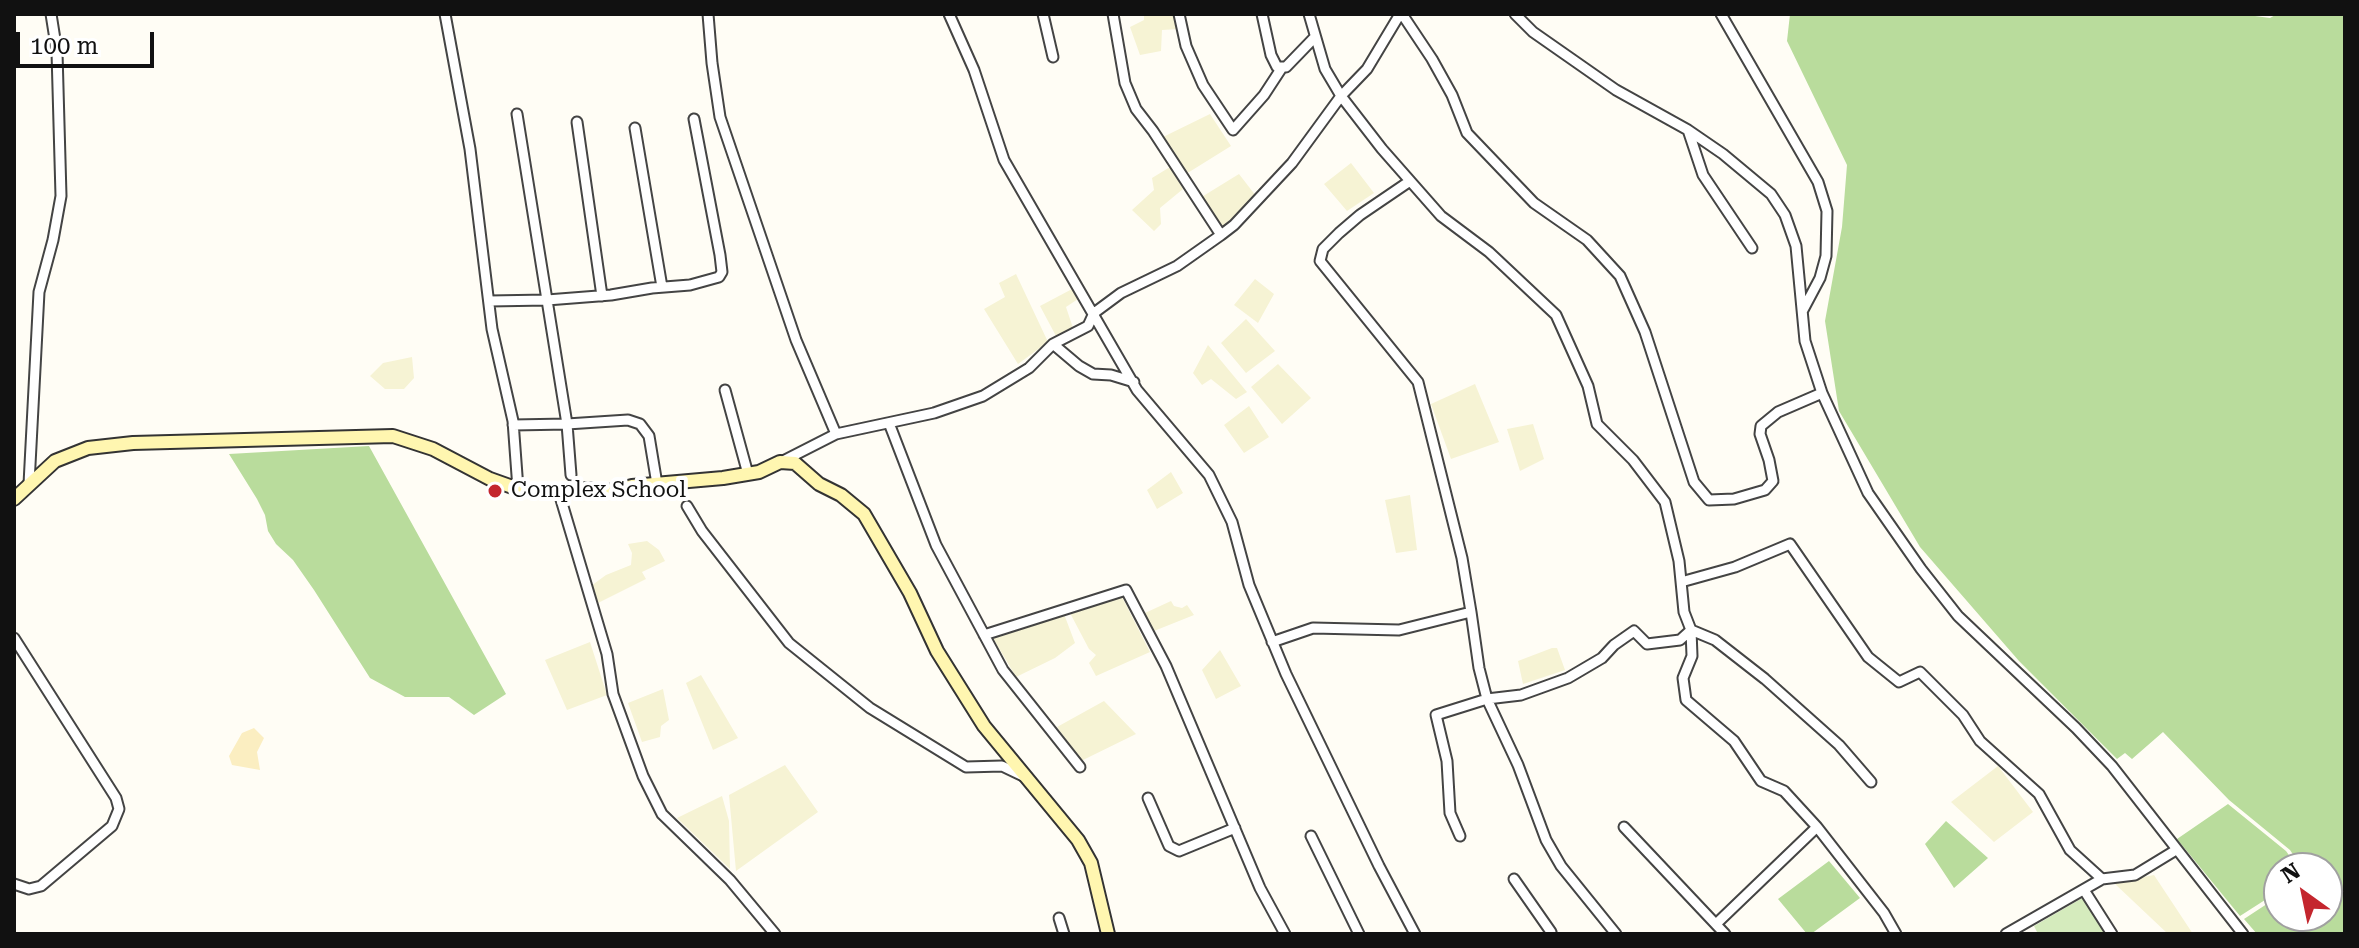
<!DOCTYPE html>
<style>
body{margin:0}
#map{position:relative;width:2359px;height:948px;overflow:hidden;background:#fffdf5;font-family:"Roboto Serif",serif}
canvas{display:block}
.frame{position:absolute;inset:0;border:16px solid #111;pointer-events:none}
.north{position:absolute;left:2263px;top:852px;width:80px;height:80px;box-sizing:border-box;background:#fff;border:2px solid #a0a0a0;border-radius:50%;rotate:327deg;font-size:22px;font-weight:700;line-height:32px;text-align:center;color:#111}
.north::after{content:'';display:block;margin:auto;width:28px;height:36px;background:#c4262e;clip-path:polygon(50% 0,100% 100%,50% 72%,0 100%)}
.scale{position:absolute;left:16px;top:32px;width:138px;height:36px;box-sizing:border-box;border:4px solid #111;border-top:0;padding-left:10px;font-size:24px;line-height:28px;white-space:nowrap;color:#111;-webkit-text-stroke:6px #fff;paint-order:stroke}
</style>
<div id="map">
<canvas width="2359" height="948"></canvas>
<div class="frame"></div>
<div class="north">N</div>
<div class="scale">100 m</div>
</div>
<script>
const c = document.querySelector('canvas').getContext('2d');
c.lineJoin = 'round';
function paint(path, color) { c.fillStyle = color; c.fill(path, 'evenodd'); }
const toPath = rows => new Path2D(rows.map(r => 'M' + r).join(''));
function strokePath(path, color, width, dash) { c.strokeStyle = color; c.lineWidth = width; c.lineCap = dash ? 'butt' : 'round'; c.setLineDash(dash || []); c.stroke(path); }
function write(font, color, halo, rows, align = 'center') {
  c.font = font + ' "Roboto Serif",serif'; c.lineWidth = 8; c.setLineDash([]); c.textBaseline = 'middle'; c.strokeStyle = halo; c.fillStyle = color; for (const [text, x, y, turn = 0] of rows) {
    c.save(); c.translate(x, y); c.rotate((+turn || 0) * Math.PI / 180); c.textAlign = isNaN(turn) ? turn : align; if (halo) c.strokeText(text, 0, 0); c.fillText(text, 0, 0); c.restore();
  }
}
const farmland = toPath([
 [1144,14,1176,14,1179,29,1162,30,1161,51,1140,55,1130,27,1144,20],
 [1210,114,1231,146,1186,174,1163,137],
 [1351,163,1374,193,1347,211,1324,184],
 [1170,167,1183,189,1160,208,1161,224,1154,231,1132,210,1154,190,1152,178],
 [1239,174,1256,196,1221,228,1200,198],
 [1016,274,1048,342,1018,364,984,309,1005,297,999,283],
 [1255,279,1274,294,1258,323,1234,305],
 [1074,288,1078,299,1066,307,1073,328,1056,336,1040,306],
 [1246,319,1275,351,1246,373,1221,343],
 [1208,345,1247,392,1236,399,1211,379,1202,385,1193,373],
 [412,357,414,378,404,389,385,389,370,376,383,363],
 [1278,364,1311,398,1282,424,1251,387],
 [1475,384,1499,442,1451,459,1431,404],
 [1249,406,1269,437,1244,453,1224,425],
 [1533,424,1544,459,1520,471,1507,429],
 [1171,472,1183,493,1157,509,1147,490],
 [1410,495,1417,550,1396,553,1385,500],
 [647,541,659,550,665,561,642,572,646,579,596,604,591,586,606,575,631,565,632,553,628,544],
 [1122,597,1150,652,1096,676,1089,663,1096,655,1089,649,1070,613],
 [1171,601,1174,606,1182,608,1187,605,1194,615,1154,631,1145,613],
 [1064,614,1075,643,1055,658,1016,677,993,638],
 [590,642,607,695,567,710,545,660],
 [1552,648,1557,648,1565,670,1523,684,1518,661],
 [1220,650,1241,686,1216,699,1202,670],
 [701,675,738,738,713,750,686,683],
 [663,689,669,720,661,726,660,737,642,742,628,703],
 [1104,701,1136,734,1081,761,1057,727],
 [785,765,818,812,736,871,729,795],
 [1998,766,2033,812,1994,842,1951,802],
 [722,796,729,821,730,869,677,818],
 [2154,875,2193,934,2168,934,2114,883]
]);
const green = toPath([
 [2084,897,2107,934,2038,934,2034,926]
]);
const forest = toPath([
 [1790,14,2240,14,2270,18,2277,14,2345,14,2345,934,2257,934,2244,919,2279,896,2279,916,2327,916,2327,868,2302,868,2290,850,2229,800,2163,732,2132,759,2125,753,2117,759,2019,661,1920,547,1839,411,1825,321,1842,227,1847,165,1787,41],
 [369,446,506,694,474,715,449,697,405,697,370,678,314,590,293,560,276,544,268,531,265,515,257,499,229,454],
 [2228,804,2286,851,2298,868,2279,868,2279,891,2240,916,2177,839],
 [1946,821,1988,858,1954,888,1925,844],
 [1829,861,1860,898,1811,934,1807,934,1778,899]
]);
const sand = toPath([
 [254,728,264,738,257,752,260,770,232,765,229,756,242,733]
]);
const minor = toPath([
 [445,14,470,149,492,329,513,421,518,489],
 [708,14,712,63,720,117,796,340,836,434],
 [949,14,974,70,1004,160,1137,390,1209,475,1232,522,1249,585,1286,674,1379,866,1415,934],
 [1043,14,1053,57],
 [1113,14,1125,83,1136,109,1153,131,1221,235],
 [1179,14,1186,46,1203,85,1233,130,1264,95,1281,69],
 [1262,14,1271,55,1277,67,1286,67,1315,37],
 [1309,14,1325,69,1341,96,1382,149,1441,216,1489,252,1556,315,1588,386,1597,424,1633,460,1665,502,1679,561,1684,612,1691,630,1715,640,1765,679,1839,745,1871,782],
 [1402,14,1432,59,1452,95,1467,133,1534,203,1587,240,1620,276,1645,332,1694,482,1709,500,1734,499,1765,490,1773,481,1769,460,1760,434,1761,426,1778,412,1822,393],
 [1515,14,1533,32,1616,90,1688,130,1723,154,1771,194,1785,215,1796,246,1805,341,1822,393,1868,493,1921,569,1958,616,2076,728,2112,766,2243,934],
 [1721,14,1818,182,1827,211,1826,256,1820,278,1803,310],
 [577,122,602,296],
 [635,128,662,287],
 [1688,130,1703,175,1752,248],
 [1410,181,1360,215,1339,233,1323,249,1320,261,1418,382,1462,558,1471,612],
 [489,301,547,300,611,295,652,288,690,285,719,277,722,272,720,255,694,119],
 [1053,344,1079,366,1093,374,1111,375,1134,382],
 [725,390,748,474],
 [889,423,936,545,1003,670,1080,767],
 [513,425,567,424,517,114],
 [783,461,836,434,934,413,983,396,1029,368,1053,344,1088,326,1094,313,1121,293,1177,266,1221,235,1234,225,1292,163,1341,96,1367,69,1400,14],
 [571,475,567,424,628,420,640,424,649,436,657,484],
 [29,484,39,292,53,240,61,196,57,52,51,14],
 [559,493,607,654,613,694,643,776,662,814,730,880,775,934],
 [687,506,702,531,789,643,870,708,966,767,1002,766,1025,777],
 [1681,582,1735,567,1790,544,1868,657,1899,682,1920,672,1963,715,1980,741,2039,794,2070,850,2102,879],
 [1691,630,1692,656,1683,678,1686,700,1734,741,1761,781,1784,791,1817,827,1884,913,1896,934],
 [984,635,1126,590,1166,666,1260,888,1285,934],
 [14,638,116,798,119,809,112,826,41,886,29,889,14,884],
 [1272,642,1313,628,1399,630,1471,612,1479,668,1487,699,1518,765,1546,840,1561,866,1616,934],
 [1148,798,1169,846,1179,851,1235,828],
 [1624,827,1725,934],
 [1311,836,1359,934],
 [1460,836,1450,813,1447,761,1436,715,1487,699,1521,695,1568,678,1602,658,1614,645,1634,631,1647,644,1680,640,1691,630],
 [1514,879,1551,932],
 [2084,890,2112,934],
 [1059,918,1064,934],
 [1716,924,1817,827],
 [2006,934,2102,879,2135,875,2176,850]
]);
const secondary = toPath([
 [14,499,55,461,88,448,133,443,393,436,433,449,490,479,518,489,559,493,587,489,613,491,632,486,723,478,759,472,780,462,795,463,819,484,841,495,864,514,910,593,937,651,984,726,1078,840,1091,863,1108,934]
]);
const markers = [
 [495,491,8,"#c4262e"]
];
const poiNames = [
 ["Complex School",511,491]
];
paint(farmland, '#f6f3d4');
paint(green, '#d5ebbd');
paint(forest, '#b9dc9c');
paint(sand, '#fbeec1');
strokePath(minor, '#444', 13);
strokePath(secondary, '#333', 16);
strokePath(minor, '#fff', 9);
strokePath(secondary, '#fff6b0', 12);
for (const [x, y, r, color] of markers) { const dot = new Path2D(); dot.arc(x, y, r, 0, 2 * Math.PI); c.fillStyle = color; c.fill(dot); strokePath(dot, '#fff', 3); }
write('22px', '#111', '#fff', poiNames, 'left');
</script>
